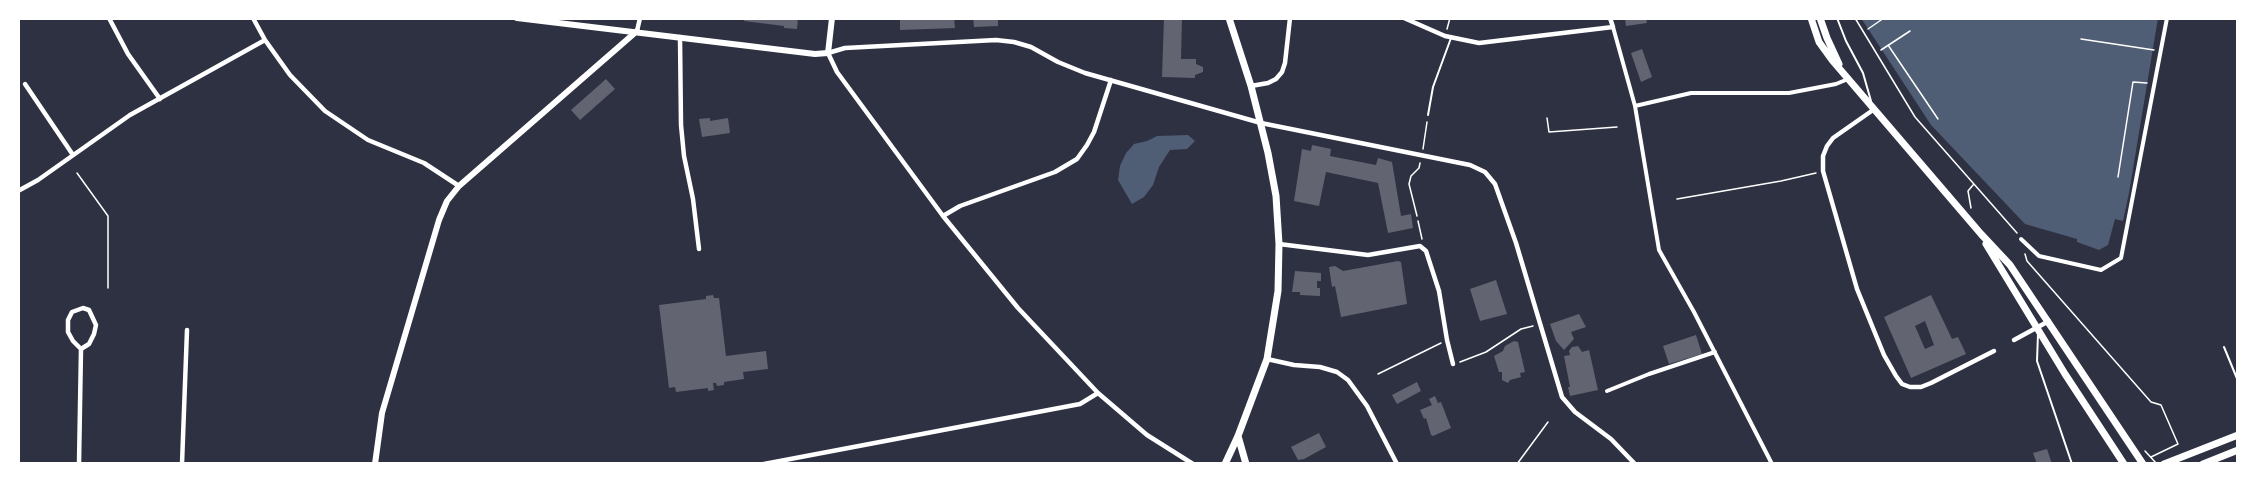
<!DOCTYPE html>
<style>
body{margin:0}
#map{position:relative;width:2256px;height:482px;overflow:hidden;background:#2d3142;font-family:"DejaVu Sans",sans-serif}
canvas{display:block}
.frame{position:absolute;inset:0;border:20px solid #fff;pointer-events:none}
</style>
<div id="map">
<canvas width="2256" height="482"></canvas>
<div class="frame"></div>
</div>
<script>
const c = document.querySelector('canvas').getContext('2d');
c.lineJoin = 'round';
function paint(path, color) { c.fillStyle = color; c.fill(path, 'evenodd'); }
const toPath = rows => new Path2D(rows.map(r => 'M' + r).join(''));
function strokePath(path, color, width, dash) { c.strokeStyle = color; c.lineWidth = width; c.lineCap = dash ? 'butt' : 'round'; c.setLineDash(dash || []); c.stroke(path); }
const water = toPath([
 [1861,18,2158,18,2129,193,2123,221,2115,219,2108,245,2099,250,2077,242,2077,239,2025,224,1931,125],
 [1188,135,1195,141,1187,149,1170,150,1159,167,1153,185,1144,197,1132,204,1118,180,1120,166,1126,153,1134,144,1147,141,1157,136]
]);
const building = toPath([
 [745,18,798,18,797,29,784,28,784,26,744,21],
 [900,18,954,18,955,28,900,30],
 [973,18,998,18,998,26,974,27],
 [1164,18,1182,18,1181,59,1196,59,1196,64,1203,67,1203,72,1195,75,1195,78,1162,77],
 [1625,18,1646,18,1647,23,1626,26],
 [1642,49,1652,77,1641,82,1631,53],
 [606,79,615,89,580,120,571,110],
 [710,118,710,121,728,118,730,133,702,137,699,119],
 [1312,145,1331,149,1330,156,1376,165,1378,158,1392,162,1401,216,1411,214,1413,228,1388,233,1378,183,1326,172,1319,206,1294,201,1302,149,1311,151],
 [1398,261,1401,262,1407,304,1341,317,1335,286,1332,287,1329,267,1335,266,1343,271],
 [1295,271,1321,273,1321,281,1317,281,1317,288,1320,288,1320,296,1300,295,1300,292,1292,292],
 [1496,280,1507,314,1480,321,1470,289],
 [713,295,714,298,719,298,726,356,766,351,768,369,743,372,744,379,724,382,724,385,717,386,716,383,713,383,714,390,708,391,708,388,676,392,675,387,669,388,659,305,706,299,706,296],
 [1931,295,1952,339,1958,337,1966,354,1911,378,1884,317],
 [1925,321,1934,345,1925,349,1915,326],
 [1579,314,1586,327,1571,332,1574,339,1564,350,1556,341,1550,324],
 [1696,335,1702,354,1669,364,1663,346],
 [1514,341,1518,342,1525,372,1520,373,1521,377,1510,380,1508,383,1502,380,1502,372,1499,372,1494,356,1503,351,1505,346],
 [1578,346,1582,352,1589,350,1598,390,1570,396,1568,387,1570,387,1564,356,1570,355,1569,351,1572,347],
 [1417,382,1421,391,1397,404,1392,395],
 [1435,396,1438,403,1441,402,1451,428,1433,436,1431,435,1426,418,1424,419,1420,410,1432,405,1429,399],
 [1319,433,1326,447,1304,459,1298,460,1291,447],
 [2047,449,2052,464,2037,464,2033,453]
]);
const path = toPath([
 [1855,18,1915,117,2017,233],
 [1447,29,1450,18],
 [1868,29,1884,18],
 [2081,39,2154,50],
 [1888,45,1938,119],
 [1881,50,1910,31],
 [1547,118,1549,132,1617,127],
 [1423,149,1427,122],
 [77,173,108,216,108,288],
 [2118,177,2133,82,2147,83],
 [1677,199,1781,181,1816,173],
 [1971,208,1968,191,1973,185],
 [1417,216,1409,184,1411,176,1419,168,1420,163],
 [1418,221,1422,239],
 [2025,254,2027,261,2151,402,2161,405,2178,444,2151,457],
 [1460,362,1486,352,1521,329,1533,326],
 [1378,374,1441,343],
 [2145,451,2156,463],
 [1517,464,1548,422]
]);
const service = toPath([
 [1837,18,1846,41,1863,73,1871,101],
 [1428,115,1433,87,1451,38],
 [2038,334,2037,361,2072,464],
 [2224,347,2238,381]
]);
const pedestrian = toPath([
 [1613,27,1635,106,1659,250,1694,312,1772,464],
 [1635,106,1691,93,1789,93,1836,84,1848,79],
 [2021,239,2039,256,2101,270,2121,258,2167,18],
 [1607,391,1649,374,1715,352]
]);
const minor = toPath([
 [109,18,128,54,160,99],
 [253,18,265,40,290,75,325,111,368,140,424,163,459,186],
 [1404,18,1445,36,1479,43,1613,27,1610,18],
 [637,31,640,18],
 [680,37,681,125,684,156,693,199,699,249],
 [25,84,73,155],
 [1251,86,1268,83,1276,79,1282,72,1285,63,1290,18],
 [1873,110,1833,138,1827,146,1823,156,1823,171,1857,289,1884,355,1896,376,1902,384,1910,387,1921,387,1931,383,1994,351],
 [18,191,38,180,130,115,265,40],
 [943,216,960,206,1055,172,1077,159,1087,145,1094,132,1111,80],
 [1279,244,1368,255,1420,246,1426,251,1439,291,1447,340,1453,364],
 [2014,340,2049,321],
 [1267,359,1294,365,1320,367,1337,372,1348,380,1367,406,1397,464],
 [79,464,81,349,73,341,68,332,68,320,72,312,83,308,89,310,96,325,94,334,89,344,81,349],
 [182,464,187,330],
 [764,464,1080,404,1098,393],
 [1193,464,1147,435,1098,393,1018,308,943,216,837,72,828,53,845,48,996,40,1014,42,1031,47,1058,62,1085,73,1261,123,1470,165,1485,172,1495,184,1516,243,1562,397,1575,412,1611,439,1635,464]
]);
const tertiary = toPath([
 [517,18,815,54,828,53,832,18],
 [375,464,382,413,439,220,447,201,459,186,637,31]
]);
const secondary = toPath([
 [1811,18,1819,42,1832,60,1981,234,2010,265,2143,464],
 [1820,18,1827,38,1839,64],
 [1986,244,2065,374,2124,464],
 [1238,436,1246,464],
 [1225,464,1238,436,1267,359,1278,291,1279,244,1276,196,1268,153,1251,86,1229,18],
 [2164,464,2238,435],
 [2203,464,2238,450]
]);
paint(water, '#4f5d75');
paint(building, '#626471');
strokePath(path, '#fff', 1.5);
strokePath(service, '#fff', 2);
strokePath(pedestrian, '#fff', 4);
strokePath(minor, '#fff', 4.5);
strokePath(tertiary, '#fff', 6);
strokePath(secondary, '#fff', 7);
</script>
